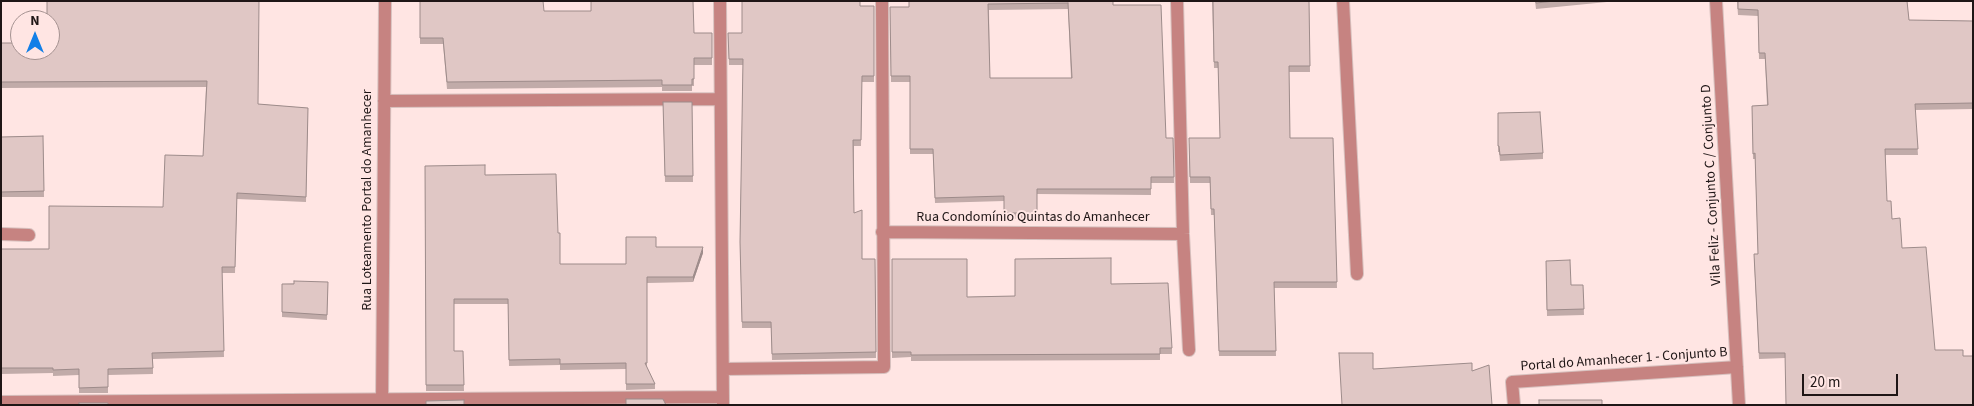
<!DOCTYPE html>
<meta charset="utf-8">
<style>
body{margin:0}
#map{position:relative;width:1974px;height:406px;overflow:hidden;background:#ffe5e3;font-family:"Source Sans 3",sans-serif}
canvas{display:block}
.frame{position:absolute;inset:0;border:2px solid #1f1616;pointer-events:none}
.north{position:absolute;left:10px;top:10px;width:50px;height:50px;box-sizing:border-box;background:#ffe5e3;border:1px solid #a59291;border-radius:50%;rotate:0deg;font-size:14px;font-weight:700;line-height:20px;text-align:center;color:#1f1616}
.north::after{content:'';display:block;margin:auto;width:18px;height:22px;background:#127fe7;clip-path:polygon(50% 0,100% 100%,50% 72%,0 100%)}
.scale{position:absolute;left:1802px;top:374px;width:96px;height:22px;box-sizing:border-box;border:2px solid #1f1616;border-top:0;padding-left:6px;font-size:15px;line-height:18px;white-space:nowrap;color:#1f1616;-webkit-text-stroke:4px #ffe5e3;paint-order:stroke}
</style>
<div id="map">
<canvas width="1974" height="406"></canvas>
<div class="frame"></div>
<div class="north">N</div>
<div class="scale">20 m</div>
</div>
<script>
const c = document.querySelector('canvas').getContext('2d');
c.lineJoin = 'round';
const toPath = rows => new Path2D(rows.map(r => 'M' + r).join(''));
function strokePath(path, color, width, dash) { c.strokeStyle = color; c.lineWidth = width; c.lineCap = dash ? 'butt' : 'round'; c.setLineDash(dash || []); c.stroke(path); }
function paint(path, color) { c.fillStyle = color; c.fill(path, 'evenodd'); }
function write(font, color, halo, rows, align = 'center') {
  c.font = font + ' "Source Sans 3",sans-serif'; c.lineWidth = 4; c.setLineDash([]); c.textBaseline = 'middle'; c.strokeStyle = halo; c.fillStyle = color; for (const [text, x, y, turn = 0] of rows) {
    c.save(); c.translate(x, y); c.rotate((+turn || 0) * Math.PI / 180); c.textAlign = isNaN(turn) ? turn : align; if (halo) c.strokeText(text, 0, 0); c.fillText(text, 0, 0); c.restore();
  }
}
const minor = toPath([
 [720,1,723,404],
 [1177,1,1183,234,1189,350],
 [1343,1,1357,274],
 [1716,1,1739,405],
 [384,101,720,99],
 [882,232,1183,234],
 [1,234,29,235],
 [723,369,884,367,882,1],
 [1,402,723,397],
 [382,405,385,1],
 [1514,405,1512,382,1737,367]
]);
const wall = toPath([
 [47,1,258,104,308,108,306,202,237,199,235,273,222,273,224,357,153,359,153,374,108,375,108,393,79,393,79,375,53,376,53,373,1,374,1,249,49,249,163,207,203,156,206,87,1,88,1,43,50,50],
 [420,1,544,11,591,11,694,33,712,33,712,65,694,65,694,86,692,86,692,91,662,91,662,87,447,89,443,44,420,44],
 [909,1,1113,1,1113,5,1166,138,1173,138,1174,183,1151,183,1151,195,1037,194,1037,218,1004,219,1004,201,935,203,933,154,910,154,910,82,891,82,890,7,909,7],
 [1068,9,1071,78,990,78,989,10],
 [1212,1,1309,1,1310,72,1289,72,1290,138,1333,138,1337,288,1274,288,1276,356,1219,356,1214,215,1211,215,1210,183,1190,183,1189,144,1220,138,1218,68,1214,68],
 [1535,1,1617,1,1536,9],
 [1737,1,1907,1,1909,20,1973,21,1973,109,1915,110,1918,155,1886,155,1785,358,1759,359,1754,259,1758,254,1755,159,1753,159,1752,106,1767,105,1765,59,1759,59,1758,16,1738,15],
 [860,6,874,6,874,82,862,82,861,146,854,146,854,213,862,259,875,259,876,358,772,360,771,328,742,328,740,242,743,65,729,65,728,33,742,33],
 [663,102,692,102,693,182,665,182],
 [1498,113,1543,153,1543,159,1500,161,1499,152,1498,152],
 [43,136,44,197,1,197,1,137],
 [425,166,485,175,558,233,560,264,626,264,656,247,703,253,693,282,647,283,647,368,655,384,655,389,626,390,626,369,560,370,560,365,509,366,508,304,454,304,454,351,463,351,464,391,426,391],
 [892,259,967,297,1015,296,1111,284,1172,348,1172,354,1160,354,1160,360,911,361,911,357,892,358],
 [1546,261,1571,285,1583,285,1584,315,1547,316],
 [328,282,327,320,282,317,282,284]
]);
const shadedWall = toPath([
 [703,247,703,253,693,282,693,277]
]);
const building = toPath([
 [47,1,259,1,258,104,308,108,306,197,237,193,235,267,222,267,224,351,152,353,153,368,108,369,108,387,79,388,79,369,53,370,53,368,1,368,1,249,49,249,49,206,163,207,165,155,203,156,207,81,1,82,1,43,20,43,20,50,50,50,50,20,47,20,47,1],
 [420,1,543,1,544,11,591,11,591,1,693,1,694,33,712,33,712,58,694,58,694,79,692,79,692,85,662,85,662,80,447,82,443,38,420,38,420,1],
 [742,1,860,1,860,6,874,6,874,76,862,76,861,140,853,140,854,213,862,210,862,259,875,259,876,352,772,354,771,322,742,322,740,242,743,59,729,59,728,33,742,33,742,1],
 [909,1,1113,1,1113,5,1161,5,1166,138,1173,138,1174,177,1151,177,1151,189,1037,189,1037,213,1004,213,1004,196,935,198,933,149,910,149,910,76,891,76,890,7,909,7,909,1],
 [1068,3,1072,78,990,78,988,4,1068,3],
 [1213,1,1309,1,1310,66,1289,66,1290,138,1333,138,1337,282,1274,282,1276,351,1219,351,1214,209,1211,209,1210,177,1190,177,1189,138,1220,138,1218,62,1214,62,1213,1],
 [1536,1,1555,1,1536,3,1536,1],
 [1738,1,1907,1,1909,20,1973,21,1973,103,1915,104,1918,149,1885,149,1887,201,1891,201,1892,219,1900,218,1902,248,1926,247,1935,350,1963,350,1963,356,1973,356,1973,405,1786,405,1785,353,1759,353,1754,254,1758,254,1755,153,1753,154,1752,106,1768,105,1765,53,1759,53,1758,10,1738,9,1738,1],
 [663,102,692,102,693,176,665,176,663,102],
 [1540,112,1543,153,1500,155,1499,146,1498,146,1498,113,1540,112],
 [43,136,44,191,1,192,1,137,43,136],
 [485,165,485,175,556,174,558,233,560,233,560,264,626,264,626,237,656,237,656,247,703,247,693,277,647,277,647,363,645,363,655,384,626,384,626,363,560,364,560,359,509,360,508,299,454,299,454,351,463,351,464,385,426,385,425,166,485,165],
 [1111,258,1111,284,1168,283,1172,348,1160,348,1160,354,911,355,911,352,892,352,892,259,967,259,967,297,1015,296,1015,259,1111,258],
 [1570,260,1571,285,1583,285,1584,309,1547,310,1546,261,1570,260],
 [294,281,328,282,327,315,282,312,282,284,294,284,294,281],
 [1339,353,1373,353,1373,369,1472,363,1472,371,1489,365,1492,405,1342,405,1339,353],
 [626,399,663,399,666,405,626,405,626,399],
 [464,400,464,405,426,405,426,401,464,400],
 [1539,400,1602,400,1602,405,1539,405,1539,400],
 [79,403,108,403,108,405,79,405,79,403]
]);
const streetNames = [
 ["Vila Feliz - Conjunto C / Conjunto D",1712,185,-93],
 ["Rua Loteamento Portal do Amanhecer",368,200,-90],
 ["Rua Condomínio Quintas do Amanhecer",1033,218],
 ["Portal do Amanhecer 1 - Conjunto B",1624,360,-4]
];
strokePath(minor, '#d7c0be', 14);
strokePath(minor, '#c68381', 12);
paint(wall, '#c1aba9');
paint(shadedWall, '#9d8b8a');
paint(building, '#e0c7c5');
strokePath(building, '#9d8b8a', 1);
write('14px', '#1f1616', '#ffe5e3', streetNames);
</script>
